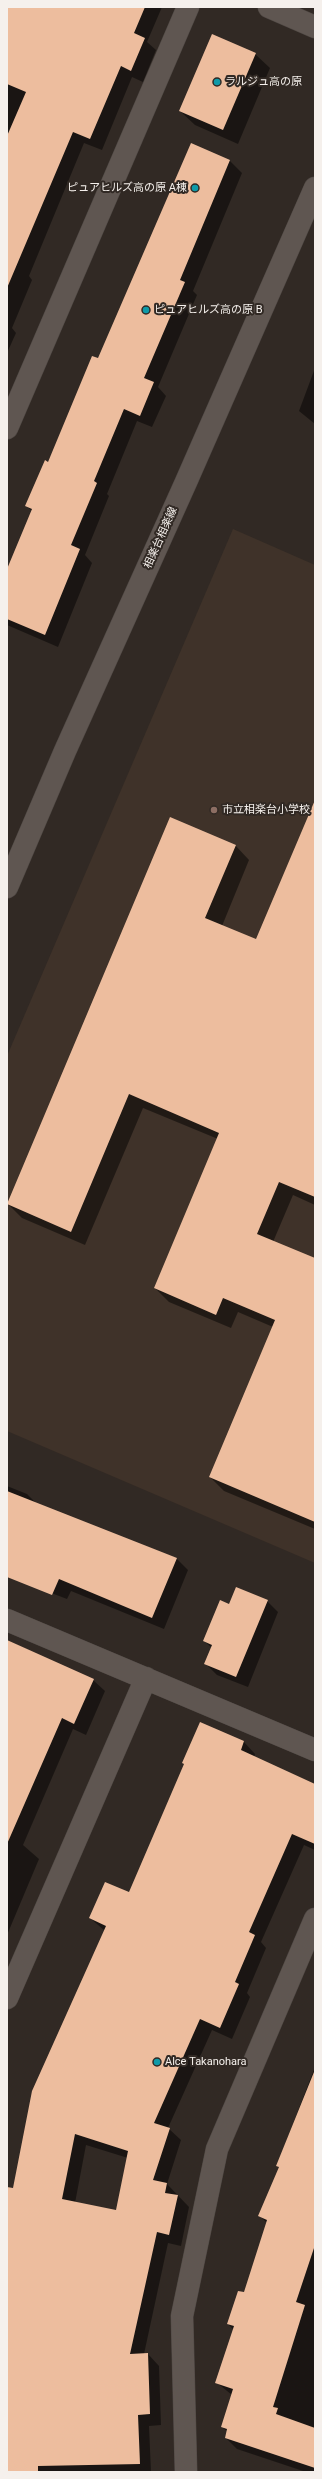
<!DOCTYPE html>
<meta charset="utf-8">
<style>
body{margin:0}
#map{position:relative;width:322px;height:2479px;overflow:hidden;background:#312924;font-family:Roboto,sans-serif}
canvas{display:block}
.frame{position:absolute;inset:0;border:8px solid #f5f0ec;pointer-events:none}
</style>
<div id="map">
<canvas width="322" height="2479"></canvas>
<div class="frame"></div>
</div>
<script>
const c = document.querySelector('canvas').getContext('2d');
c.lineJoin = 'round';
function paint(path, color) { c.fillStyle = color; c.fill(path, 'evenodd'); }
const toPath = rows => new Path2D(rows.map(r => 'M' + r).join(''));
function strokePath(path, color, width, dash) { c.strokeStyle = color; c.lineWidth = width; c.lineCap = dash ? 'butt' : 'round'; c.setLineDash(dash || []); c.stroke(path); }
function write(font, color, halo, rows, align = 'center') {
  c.font = font + ' Roboto,"Noto Sans JP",sans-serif'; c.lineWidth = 4; c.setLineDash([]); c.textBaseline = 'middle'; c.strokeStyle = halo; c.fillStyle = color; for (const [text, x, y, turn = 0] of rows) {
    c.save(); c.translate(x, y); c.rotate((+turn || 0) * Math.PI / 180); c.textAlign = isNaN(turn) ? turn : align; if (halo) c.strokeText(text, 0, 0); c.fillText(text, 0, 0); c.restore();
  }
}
const built = toPath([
 [233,529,315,565,315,1563,7,1431,7,1056]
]);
const shadow = toPath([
 [7,7,162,7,147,42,156,50,143,82,132,77,102,150,84,143,29,276,32,280,12,328,16,333,7,353],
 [255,54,270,68,238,144,195,125,180,111],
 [191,144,230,161,242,173,193,291,197,295,158,387,166,396,152,427,137,421,107,494,109,496,85,555,92,563,58,647,7,625,7,572,32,511,26,506,99,360],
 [315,368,315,424,299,411],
 [235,845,249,860,222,926,257,941,315,850,315,1205,293,1195,273,1242,315,1259,315,1529,224,1491,210,1477,273,1327,238,1312,231,1328,169,1302,155,1288,218,1139,143,1108,85,1245,22,1218,8,1204],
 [7,1486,27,1494,37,1504,176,1558,188,1570,164,1629,71,1591,67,1599,33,1586,7,1570],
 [267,1601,278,1612,248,1687,217,1675,206,1664,212,1648,204,1641,230,1606],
 [7,1640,93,1680,105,1691,86,1735,73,1729,23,1845,39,1859,7,1935],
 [200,1723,244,1742,255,1754,254,1757,315,1784,315,1850,304,1845,261,1942,266,1948,247,1993,250,1997,232,2039,212,2030,168,2128,181,2140,167,2184,189,2207,181,2246,168,2243,144,2354,148,2354,159,2366,161,2425,149,2426,151,2472,7,2472,7,2197,14,2189,105,1931,90,1918,129,1894,185,1765,183,1763],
 [86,2145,128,2158,117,2212,75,2203],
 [315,2067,315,2472,306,2472,237,2449,226,2438,228,2432,222,2427,232,2395,216,2382,234,2330,228,2324,244,2294,267,2223,260,2216,280,2168,277,2165]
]);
const building = toPath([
 [7,7,145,7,134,33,145,38,131,71,121,66,90,139,73,132,7,288,7,136,26,92,7,84],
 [212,34,256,53,223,130,179,111],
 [191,143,230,160,180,280,185,282,144,378,154,382,140,416,124,409,94,481,97,483,71,545,80,549,45,635,7,619,7,569,32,509,25,506,45,460,48,462,92,356,98,358],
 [315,800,315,1197,279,1182,257,1234,315,1258,315,1522,209,1477,275,1320,223,1298,216,1315,154,1288,219,1133,129,1094,71,1232,7,1204,170,817,236,845,205,918,256,939],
 [7,1491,177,1558,152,1618,59,1579,52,1595,7,1577],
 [236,1587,268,1600,236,1677,204,1664,212,1645,203,1641,220,1600,229,1604],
 [7,1640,94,1679,74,1724,62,1718,7,1844],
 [200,1722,244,1741,241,1750,315,1784,315,1844,292,1834,249,1932,255,1935,235,1982,239,1984,220,2028,200,2019,154,2123,170,2128,153,2180,167,2183,165,2193,178,2195,169,2235,157,2232,130,2354,148,2353,150,2414,138,2415,140,2464,38,2466,38,2472,7,2472,7,2187,13,2188,32,2091,106,1926,89,1918,105,1882,129,1892,184,1764,182,1763],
 [75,2134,128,2151,116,2210,62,2199],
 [314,2072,315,2245,296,2302,305,2305,273,2407,278,2408,276,2414,315,2428,315,2468,225,2438,227,2429,221,2427,233,2389,215,2383,234,2326,227,2324,238,2291,244,2292,267,2220,258,2216,279,2167,276,2166]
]);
const minor = toPath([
 [269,7,315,27],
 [7,428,188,7],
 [7,1620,315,1750],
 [7,1998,146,1678],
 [186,2472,182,2316,217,2149,315,1919]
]);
const secondary = toPath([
 [7,887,65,751,186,482,315,188]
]);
const markers = [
 [217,82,4,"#0f9aa8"],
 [195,188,4,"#0f9aa8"],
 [146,310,4,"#0f9aa8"],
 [214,810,4,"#8d6e63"],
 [157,2062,4,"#0f9aa8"]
];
const poiNames = [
 ["ラルジュ高の原",225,82],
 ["ピュアヒルズ高の原 A棟",187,188,"right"],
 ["ピュアヒルズ高の原 B",154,310],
 ["市立相楽台小学校",222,810],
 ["Alce Takanohara",165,2062]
];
const streetNames = [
 ["相楽台相楽線",161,538,-66]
];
paint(built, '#3f3229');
paint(shadow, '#0007');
paint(building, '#edbd9e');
strokePath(minor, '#4e4743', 23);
strokePath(secondary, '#4e4743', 23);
strokePath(minor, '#5f5651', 22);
strokePath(secondary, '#5f5651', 22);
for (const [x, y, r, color] of markers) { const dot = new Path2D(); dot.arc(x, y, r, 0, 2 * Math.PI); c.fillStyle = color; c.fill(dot); strokePath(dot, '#312924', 1.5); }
write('11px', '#f5f0ec', '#312924', poiNames, 'left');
write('11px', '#f5f0ec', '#312924', streetNames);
</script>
